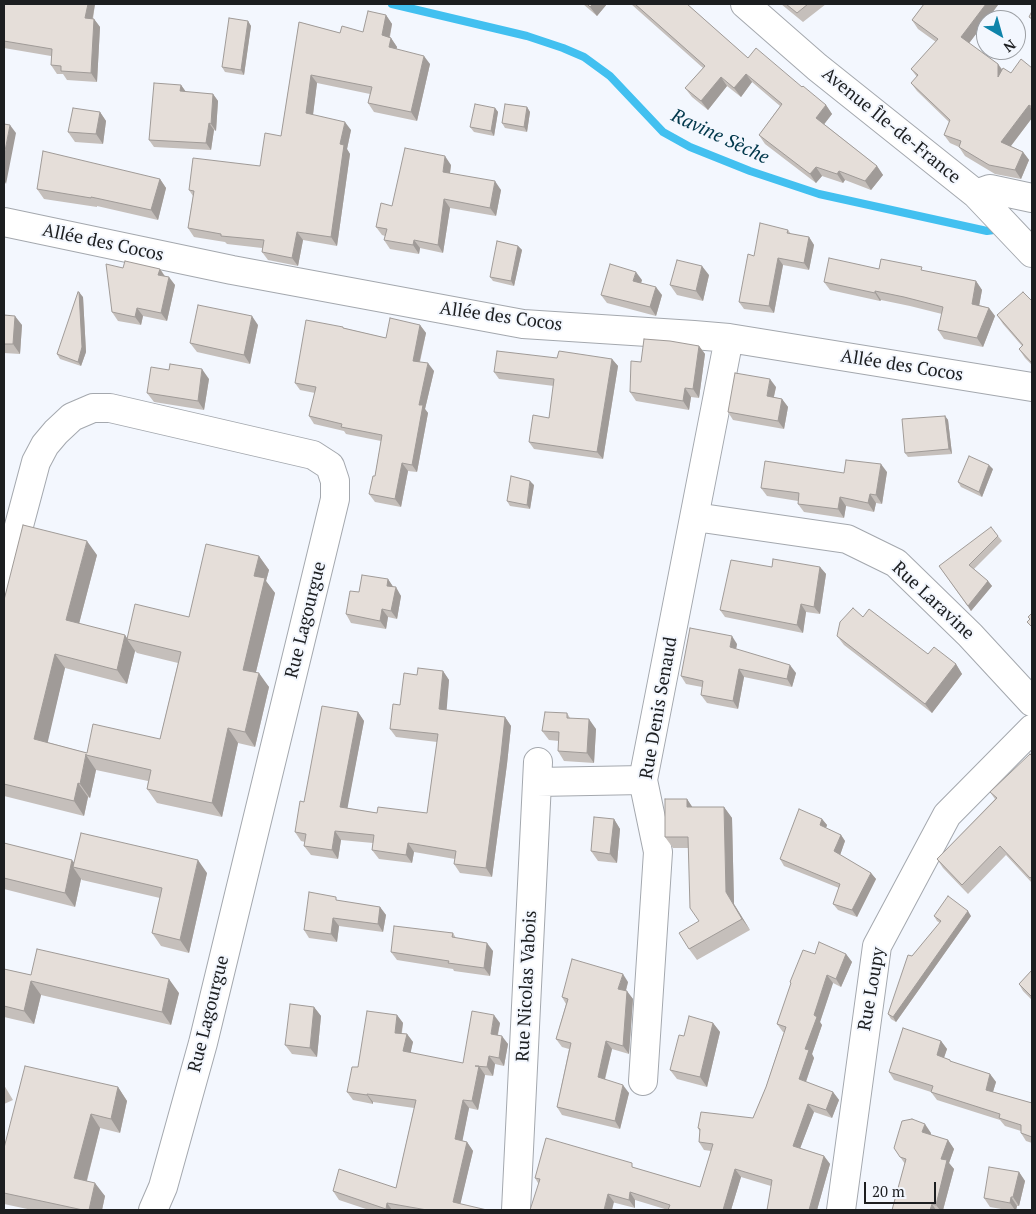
<!DOCTYPE html>
<meta charset="utf-8">
<style>
body{margin:0}
#map{position:relative;width:1036px;height:1214px;overflow:hidden;background:#f3f7fe;font-family:"PT Serif",serif}
canvas{display:block}
.frame{position:absolute;inset:0;border:5px solid #1c1e20;pointer-events:none}
.north{position:absolute;left:976px;top:10px;width:50px;height:50px;box-sizing:border-box;background:#f3f7fe;border:1px solid #9da0a5;border-radius:50%;rotate:142deg;font-size:14px;font-weight:700;line-height:20px;text-align:center;color:#1c1e20}
.north::after{content:'';display:block;margin:auto;width:18px;height:22px;background:#0f84aa;clip-path:polygon(50% 0,100% 100%,50% 72%,0 100%)}
.scale{position:absolute;left:864px;top:1182px;width:72px;height:22px;box-sizing:border-box;border:2px solid #1c1e20;border-top:0;padding-left:6px;font-size:15px;line-height:18px;white-space:nowrap;color:#1c1e20;-webkit-text-stroke:4px #f3f7fe;paint-order:stroke}
</style>
<div id="map">
<canvas width="1036" height="1214"></canvas>
<div class="frame"></div>
<div class="north">N</div>
<div class="scale">20 m</div>
</div>
<script>
const c = document.querySelector('canvas').getContext('2d');
c.lineJoin = 'round';
const toPath = rows => new Path2D(rows.map(r => 'M' + r).join(''));
function strokePath(path, color, width, dash) { c.strokeStyle = color; c.lineWidth = width; c.lineCap = dash ? 'butt' : 'round'; c.setLineDash(dash || []); c.stroke(path); }
function paint(path, color) { c.fillStyle = color; c.fill(path, 'evenodd'); }
function write(font, color, halo, rows, align = 'center') {
  c.font = font + ' "PT Serif",serif'; c.lineWidth = 4; c.setLineDash([]); c.textBaseline = 'middle'; c.strokeStyle = halo; c.fillStyle = color; for (const [text, x, y, turn = 0] of rows) {
    c.save(); c.translate(x, y); c.rotate((+turn || 0) * Math.PI / 180); c.textAlign = isNaN(turn) ? turn : align; if (halo) c.strokeText(text, 0, 0); c.fillText(text, 0, 0); c.restore();
  }
}
const stream = toPath([
 [392,4,527,36,563,48,584,57,610,76,663,132,690,147,750,171,819,194,987,231,1001,229]
]);
const minor = toPath([
 [745,4,817,67,976,194,1032,253],
 [976,194,990,189,1032,198],
 [4,222,232,270,523,324,694,335,729,338,1032,387],
 [695,517,847,539,896,563,970,635,1032,702],
 [4,582,36,462,45,445,56,432,72,417,93,408,110,408,313,455,330,466,335,481,335,499,203,1043,163,1187,153,1210],
 [537,782,643,780],
 [643,1081,658,852,643,780,729,338],
 [516,1210,538,762],
 [841,1210,877,946,947,815,1032,729]
]);
const wall = toPath([
 [4,4,95,4,93,19,94,19,100,27,97,82,67,80,63,74,57,74,51,65,51,56,4,48],
 [583,4,607,4,597,16],
 [631,4,687,4,748,58,802,87,826,105,832,114,824,124,877,166,883,175,871,190,845,180,843,183,822,176,816,183,765,144,759,135,780,106,752,82,741,97,727,86,708,110,692,97,685,88,703,68],
 [781,4,826,4,803,22],
 [924,4,997,4,998,5,969,43,998,64,1002,69,1011,73,1032,68,1032,118,1011,146,1023,152,1029,160,1021,179,995,174,965,156,959,147,950,143,944,135,949,122,917,91,911,83,917,77,911,69,936,42,918,29,912,20],
 [386,15,392,24,390,37,391,38,397,47,396,49,430,64,417,121,374,112,368,103,370,94,317,83,313,115,351,130,347,149,350,154,337,246,303,240,298,266,268,260,262,252,262,248,227,244,225,242,194,237,188,228,193,196,189,190,260,166,281,136,299,22,340,33,363,32],
 [248,21,251,26,244,75,225,72,222,67],
 [181,85,186,92,213,94,218,101,216,131,214,130,211,150,154,147,149,140],
 [527,107,530,112,527,132,505,128,502,123],
 [495,108,498,112,494,136,474,132,470,127],
 [100,112,106,121,103,144,75,142,68,132],
 [451,165,450,173,501,190,496,216,450,208,443,253,420,248,419,254,390,249,384,240,385,236,382,235,376,227,392,206],
 [160,179,166,188,158,220,97,206,97,207,44,199,37,189],
 [788,230,791,234,809,237,814,245,809,270,783,265,774,313,744,309,739,302,754,256],
 [518,246,522,250,514,286,493,281,490,277],
 [123,268,160,269,165,276,175,285,167,321,143,316,141,325,118,321,112,312],
 [879,269,925,271,976,281,982,290,979,305,989,308,995,316,983,347,944,339,938,330,942,314,910,306,881,300,880,301,830,290,824,282],
 [709,275,703,301,677,295,670,285],
 [642,280,641,283,662,295,656,316,607,303,601,295],
 [83,297,86,352,81,366,60,359,57,354],
 [1032,301,1032,365,1025,358,1019,349,1022,346,1003,324,997,315],
 [4,315,22,325,20,354,4,353],
 [258,325,250,364,197,352,190,343],
 [420,325,426,333,420,362,434,371,425,409,428,413,417,472,408,471,401,507,375,502,369,494,375,476,381,441,346,434,344,431,314,424,309,416,315,393,300,390,295,383,344,328,386,338],
 [699,346,705,354,699,398,691,397,689,410,636,401,630,392,641,362],
 [557,358,612,359,618,366,603,459,534,449,529,442,549,418,554,386,499,379,494,372],
 [169,370,209,379,204,410,154,402,147,393],
 [776,387,774,397,782,399,788,407,784,429,733,420,728,412],
 [945,416,948,420,952,454,908,457,905,453],
 [993,469,982,497,961,487,958,482],
 [887,472,882,504,876,503,874,512,846,506,844,518,804,512,798,504,798,501,767,496,761,488,844,473],
 [534,485,530,509,510,506,507,501],
 [998,536,1002,541,974,569,988,581,992,586,971,611,939,566],
 [97,555,79,624,125,635,127,638,189,617,259,556,269,570,266,581,275,593,256,672,269,687,255,747,238,743,222,817,157,803,147,789,148,781,96,770,90,798,88,797,84,816,4,796,4,600],
 [135,651,137,653,178,663,160,739,87,753,47,742,65,668,127,684],
 [772,567,820,567,826,574,820,614,806,612,803,633,725,617,720,610],
 [388,579,393,587,401,596,397,619,388,617,386,629,351,623,346,614,359,592],
 [863,617,928,654,956,664,962,674,932,713,844,645,837,636],
 [737,644,736,649,796,673,792,687,744,677,738,709,707,703,701,695,702,687,686,684,681,676],
 [443,671,449,680,446,710,505,717,511,726,507,764,492,877,460,873,454,864,455,859,414,852,412,863,379,859,372,850,373,843,341,840,338,859,311,855,304,846,305,842,301,841,295,832,304,802,358,712,364,721,347,808,377,813,427,813,437,742,396,737,390,729,400,705,417,675],
 [567,713,570,718,596,729,594,763,564,761,558,751,559,741,549,740,542,731],
 [1032,756,1032,883,1006,855,968,894,943,868,937,859,995,799,990,792],
 [687,799,692,807,724,807,732,818,734,904,750,930,697,960,689,949,699,921,688,848,673,848,665,837],
 [614,819,620,829,617,863,598,861,591,851],
 [822,819,827,825,826,828,841,835,845,841,840,855,871,873,876,879,857,917,838,910,833,904,839,888,784,866,780,859],
 [4,843,74,862,207,873,189,953,161,946,152,933,160,898,82,880,81,879,75,907,4,889],
 [339,901,380,907,386,915,383,932,339,926,337,942,309,938,304,930],
 [934,916,971,916,896,1022,891,1019,888,1014,912,956,940,923,937,921],
 [453,933,456,938,493,951,490,976,454,971,453,969,397,960,391,952],
 [815,954,846,954,852,962,841,987,833,983,820,1022,822,1025,812,1054,814,1058,806,1082,833,1092,839,1100,832,1118,814,1112,800,1148,824,1156,830,1164,817,1210,767,1210,771,1186,741,1177,731,1210,668,1210,635,1200,635,1208,538,1183,535,1178,635,1168,700,1187,711,1151,704,1150,699,1142,700,1132,698,1128,753,1118,766,1087,784,1032,783,1032,777,1024,791,984,790,982],
 [4,969,31,975,179,993,171,1025,41,995,34,1024,4,1017],
 [1032,970,1032,1000,1023,991,1019,984],
 [628,982,626,991,633,999,629,1054,612,1049,605,1080,629,1093,620,1129,562,1115,557,1107,569,1049,562,1047,556,1039,566,1004,562,997],
 [314,1007,321,1016,317,1057,292,1054,285,1045],
 [397,1015,403,1023,402,1033,407,1034,413,1042,410,1053,463,1063,500,1023,498,1035,508,1044,504,1066,495,1064,493,1076,485,1075,478,1110,469,1108,462,1141,467,1142,473,1151,460,1204,487,1210,369,1210,339,1200,333,1191,396,1188,414,1108,373,1102,373,1104,353,1100,347,1092,358,1067],
 [713,1023,720,1032,707,1087,677,1079,670,1070,684,1036],
 [941,1041,947,1049,944,1058,950,1060,951,1062,990,1074,996,1082,993,1092,1032,1103,1032,1143,1026,1141,1021,1133,1021,1131,1005,1126,1000,1120,937,1100,931,1092,894,1080,889,1072],
 [4,1085,13,1100,4,1104],
 [118,1087,127,1101,120,1133,100,1128,87,1181,105,1196,102,1210,32,1210,4,1204,4,1148],
 [931,1133,931,1135,948,1140,954,1149,949,1163,954,1169,943,1210,892,1210,905,1164,894,1148],
 [1019,1172,1025,1181,1019,1206,1017,1206,1016,1210,1007,1210,990,1207,984,1198]
]);
const shadedWall = toPath([
 [88,4,95,4,91,27,85,18],
 [593,4,607,4,597,16,590,7],
 [986,4,997,4,998,5,967,46,961,37],
 [386,15,392,24,388,44,382,35],
 [94,19,100,27,97,82,91,73],
 [248,21,251,26,244,75,241,70],
 [391,38,397,47,395,56,389,47],
 [424,56,430,64,417,121,411,112],
 [998,64,1004,73,998,77],
 [746,74,752,82,741,97,734,88],
 [311,75,317,83,312,122,306,113],
 [721,77,727,86,708,110,701,101],
 [181,85,186,92,180,91],
 [213,94,218,101,216,131,211,124],
 [826,105,832,114,822,127,816,118],
 [1029,105,1032,110,1032,118,1007,151,1001,142],
 [527,107,530,112,527,132,524,127],
 [495,108,498,112,494,136,491,131],
 [100,112,106,121,103,144,96,134],
 [345,122,351,130,347,149,350,154,337,246,331,237,340,144],
 [209,123,214,130,211,150,206,143],
 [10,125,16,133,6,184,4,180,4,156],
 [1023,152,1029,160,1021,179,1015,170],
 [445,156,451,165,449,180,443,172],
 [877,166,883,175,871,190,865,181],
 [816,167,822,176,816,183,810,174],
 [839,171,845,180,843,183,837,174],
 [160,179,166,188,158,220,151,210],
 [495,181,501,190,496,216,490,208],
 [444,199,450,208,443,253,438,245],
 [297,232,303,240,298,266,292,258],
 [809,237,814,245,809,270,804,263],
 [414,240,420,248,419,254,413,245],
 [518,246,522,250,514,286,511,281],
 [778,258,783,265,774,313,769,306],
 [702,266,709,275,703,301,696,291],
 [160,269,165,277,158,275],
 [636,272,642,280,639,289,633,281],
 [169,277,175,285,167,321,161,313],
 [976,281,982,290,978,312,972,304],
 [656,287,662,295,656,316,650,307],
 [875,291,881,300,880,301,875,293],
 [79,292,83,297,86,352,81,366,78,362],
 [137,308,143,316,141,325,135,317],
 [989,308,995,316,983,347,977,338],
 [15,316,22,325,20,354,13,344],
 [252,316,258,325,250,364,244,355],
 [420,325,426,333,418,368,413,361],
 [699,346,705,354,699,398,693,389],
 [612,359,618,366,603,459,597,452],
 [428,363,434,371,425,409,428,413,417,472,412,465,419,405],
 [202,369,209,379,204,410,198,401],
 [770,379,776,387,772,404,767,396],
 [685,388,691,397,689,410,683,401],
 [782,399,788,407,784,429,778,421],
 [945,416,948,420,952,454,949,449],
 [402,463,408,471,401,507,395,499],
 [881,464,887,472,882,504,876,495],
 [989,465,993,469,982,497,979,492],
 [530,481,534,485,530,509,527,505],
 [870,494,876,503,874,512,868,503],
 [840,497,846,506,844,518,838,509],
 [87,541,97,555,76,635,66,620],
 [259,556,269,570,266,581,275,593,253,684,243,670,254,576],
 [820,567,826,574,820,614,814,607],
 [388,579,394,588,387,586],
 [988,581,992,586,971,611,968,606],
 [396,587,401,596,397,619,391,611],
 [801,604,806,612,803,633,797,625],
 [382,609,388,617,386,629,380,621],
 [125,635,128,640,127,639,135,651,127,684,117,670],
 [732,636,737,644,735,655,730,647],
 [55,654,65,668,45,754,34,739],
 [956,664,962,674,932,713,925,704],
 [790,665,796,673,792,687,787,679],
 [739,669,744,677,738,709,733,701],
 [443,671,449,680,446,718,439,709],
 [259,673,269,687,255,747,245,732],
 [358,712,364,721,346,816,340,807],
 [505,717,511,726,507,764,492,877,486,868],
 [589,719,596,729,594,763,587,753],
 [228,728,238,743,222,817,212,803],
 [86,755,96,770,90,798,80,784],
 [78,783,88,797,84,816,74,801],
 [687,799,695,811,687,807],
 [724,807,732,818,734,904,750,930,742,919,726,892],
 [614,819,620,829,617,863,610,854],
 [822,819,827,825,825,831,820,825],
 [335,831,341,840,338,859,332,850],
 [841,835,845,841,839,858,834,851],
 [408,843,414,852,412,863,406,855],
 [72,860,79,869,73,867,81,879,75,907,65,893],
 [198,860,207,873,189,953,180,940],
 [871,873,876,879,857,917,852,910],
 [380,907,386,915,383,932,378,924],
 [968,911,971,916,896,1022,893,1017],
 [333,918,339,926,337,942,331,934],
 [487,943,493,951,490,976,484,968],
 [846,954,852,962,841,987,836,979],
 [623,974,628,982,624,997,618,989],
 [827,975,833,983,820,1022,822,1025,812,1054,814,1058,804,1087,799,1079,805,1049,814,1015],
 [169,979,179,993,171,1025,162,1012],
 [31,981,41,995,34,1024,24,1011],
 [627,991,633,999,629,1054,623,1046],
 [314,1007,321,1016,317,1057,310,1048],
 [397,1015,403,1023,400,1041,395,1033],
 [494,1015,500,1023,496,1042,491,1034],
 [713,1023,720,1032,707,1087,700,1077],
 [407,1034,413,1042,409,1060,403,1051],
 [502,1036,508,1044,504,1066,499,1058],
 [606,1041,612,1049,603,1086,598,1077],
 [941,1041,947,1049,942,1063,937,1055],
 [489,1056,495,1064,493,1076,487,1067],
 [479,1066,485,1075,478,1110,472,1101],
 [990,1074,996,1082,991,1098,986,1090],
 [623,1085,629,1093,620,1129,615,1121],
 [118,1087,127,1101,120,1133,111,1119],
 [833,1092,839,1100,832,1118,826,1110],
 [367,1094,373,1102,373,1104,367,1095],
 [463,1100,469,1108,461,1148,455,1139],
 [808,1104,814,1112,798,1154,793,1146],
 [91,1114,100,1128,84,1191,74,1178],
 [925,1124,931,1133,929,1141,922,1132],
 [948,1140,954,1149,949,1163,954,1169,943,1210,940,1210,936,1205,941,1159],
 [467,1142,473,1151,459,1210,453,1202],
 [824,1156,830,1164,817,1210,809,1210],
 [735,1169,741,1177,731,1210,723,1210],
 [1019,1172,1025,1181,1019,1206,1013,1197],
 [95,1183,105,1196,102,1210,89,1210],
 [630,1192,635,1200,635,1208,629,1200],
 [608,1194,614,1202,612,1210,604,1210],
 [1011,1197,1017,1206,1016,1210,1015,1210,1010,1203],
 [387,1203,392,1210,386,1210,386,1209],
 [932,1204,936,1210,930,1210]
]);
const building = toPath([
 [4,4,88,4,85,18,94,19,91,73,61,71,61,66,51,65,52,49,4,41,4,4],
 [587,4,593,4,590,7,587,4],
 [635,4,687,4,748,58,756,48,802,87,803,86,826,105,816,118,877,166,865,181,839,171,837,174,816,167,810,174,759,135,782,104,746,74,734,88,721,77,701,101,685,88,705,66,635,4],
 [786,4,808,4,797,13,786,4],
 [924,4,986,4,961,37,998,64,998,77,1003,68,1011,73,1021,59,1032,68,1032,107,1029,105,1001,142,1023,152,1015,170,989,165,959,147,961,141,944,135,950,120,911,83,918,75,911,69,938,39,912,20,924,4],
 [368,11,386,15,382,35,391,38,389,47,424,56,411,112,368,103,372,87,311,75,306,113,345,122,340,144,344,145,331,237,297,232,292,258,262,252,264,240,221,236,221,234,188,228,194,191,189,190,193,158,260,166,265,133,281,136,299,22,340,33,342,26,363,32,368,11],
 [1032,11,1032,19,1029,17,1032,11],
 [229,18,248,21,241,70,222,67,229,18],
 [154,83,181,85,180,91,213,94,211,124,209,123,206,143,149,140,154,83],
 [475,104,495,108,491,131,470,127,475,104],
 [505,104,527,107,524,127,502,123,505,104],
 [73,108,100,112,96,134,68,132,73,108],
 [4,124,10,125,4,156,4,124],
 [405,148,445,156,443,172,495,181,490,208,444,199,438,245,414,240,413,245,384,240,387,229,376,227,381,203,392,206,405,148],
 [43,151,160,179,151,210,91,197,91,198,37,189,43,151],
 [760,223,788,230,787,233,809,237,804,263,778,258,769,306,739,302,748,254,754,256,760,223],
 [497,241,518,246,511,281,490,277,497,241],
 [829,258,879,269,881,259,922,267,921,270,976,281,972,304,989,308,977,338,938,330,943,307,904,297,875,291,875,293,824,282,829,258],
 [677,260,702,266,696,291,670,285,677,260],
 [125,261,160,269,158,275,169,277,161,313,137,308,135,317,112,312,106,264,123,268,125,261],
 [610,264,636,272,633,281,656,287,650,307,601,295,610,264],
 [78,292,79,292,82,347,78,362,57,354,78,292],
 [1023,292,1032,301,1032,363,1019,349,1023,345,997,315,1023,292],
 [198,305,252,316,244,355,190,343,198,305],
 [4,315,15,316,13,344,4,344,4,315],
 [390,318,420,325,413,361,428,363,419,405,423,405,412,465,402,463,395,499,369,494,373,476,375,476,382,435,341,427,342,424,309,416,316,387,295,383,306,320,343,327,343,328,386,338,390,318],
 [644,339,670,341,699,346,693,389,685,388,683,401,630,392,631,361,641,362,644,339],
 [497,351,557,358,559,351,612,359,597,452,529,442,533,415,549,418,554,379,494,372,497,351],
 [170,364,202,369,198,401,147,393,151,367,169,370,170,364],
 [735,373,770,379,767,396,782,399,778,421,728,412,735,373],
 [945,416,949,449,905,453,902,419,945,416],
 [969,456,989,465,979,492,958,482,969,456],
 [846,460,881,464,876,495,870,494,868,503,840,497,838,509,798,504,799,493,761,488,765,461,844,473,846,460],
 [511,476,530,481,527,505,507,501,511,476],
 [23,525,87,541,66,620,125,635,117,670,55,654,34,739,87,753,93,724,160,739,181,652,127,639,135,604,189,617,206,544,259,556,254,576,265,578,243,670,259,673,245,732,228,728,212,803,147,789,151,770,86,755,86,754,80,784,78,783,74,801,4,784,4,600,23,525],
 [991,527,998,536,969,565,988,581,968,606,939,566,991,527],
 [773,559,820,567,814,607,801,604,797,625,720,610,731,560,772,567,773,559],
 [362,575,388,579,387,586,396,587,391,611,382,609,380,621,346,614,350,591,359,592,362,575],
 [853,608,863,617,869,609,928,654,934,647,956,664,925,704,837,636,840,622,853,608],
 [1032,613,1032,627,1027,622,1030,619,1028,617,1032,613],
 [690,628,732,636,730,647,790,665,787,679,739,669,733,701,701,695,703,681,681,676,690,628],
 [418,668,443,671,439,709,505,717,501,755,486,868,454,864,456,851,408,843,406,855,372,850,374,835,335,831,332,850,304,846,306,834,295,832,300,801,304,802,322,706,358,712,340,807,377,813,378,807,427,813,438,734,390,729,393,704,400,705,404,673,417,675,418,668],
 [545,712,567,713,567,718,589,719,587,753,558,751,559,732,542,731,545,712],
 [1030,754,1032,756,1032,876,1030,878,1000,846,962,885,937,859,997,798,990,792,1030,754],
 [665,799,687,799,687,807,724,807,726,892,742,919,689,949,679,933,699,921,690,908,688,837,665,837,665,799],
 [799,809,822,819,820,825,841,835,834,851,871,873,852,910,833,904,840,884,780,859,799,809],
 [594,817,614,819,610,854,591,851,594,817],
 [81,833,198,860,180,940,152,933,162,888,73,867,81,833],
 [4,843,72,860,65,893,4,878,4,843],
 [309,892,336,897,336,900,380,907,378,924,333,918,331,934,304,930,309,892],
 [948,896,968,911,893,1017,888,1014,908,955,912,956,941,921,934,916,948,896],
 [394,926,453,933,452,937,487,943,484,968,448,963,449,961,391,952,394,926],
 [819,942,846,954,836,979,827,975,814,1015,817,1017,805,1049,809,1050,799,1079,833,1092,826,1110,808,1104,793,1146,824,1156,809,1210,767,1210,772,1180,735,1169,723,1210,668,1210,670,1205,630,1192,629,1200,608,1194,604,1210,530,1210,540,1179,535,1178,546,1138,632,1163,632,1167,700,1187,713,1144,699,1142,700,1129,698,1128,701,1112,753,1118,766,1087,786,1027,777,1024,791,983,790,982,803,950,815,954,819,942],
 [37,949,169,979,162,1012,31,981,24,1011,4,1006,4,969,31,975,37,949],
 [572,959,623,974,618,989,627,991,623,1046,606,1041,598,1077,623,1085,615,1121,557,1107,571,1043,556,1039,568,999,562,997,572,959],
 [1032,970,1032,997,1019,984,1032,970],
 [290,1004,314,1007,310,1048,285,1045,290,1004],
 [367,1011,397,1015,395,1033,407,1034,403,1051,463,1063,472,1011,494,1015,491,1034,502,1036,499,1058,489,1056,487,1067,475,1066,479,1066,472,1101,463,1100,455,1139,467,1142,453,1202,487,1210,427,1210,387,1203,386,1209,333,1191,339,1169,396,1188,416,1100,367,1094,367,1095,347,1092,352,1067,358,1067,367,1011],
 [689,1016,713,1023,700,1077,670,1070,679,1035,684,1036,689,1016],
 [903,1028,941,1041,937,1055,950,1060,950,1061,990,1074,986,1090,1032,1103,1032,1137,1021,1133,1021,1125,999,1118,1000,1114,931,1092,933,1086,889,1072,903,1028],
 [25,1066,118,1087,111,1119,91,1114,74,1178,95,1183,89,1210,83,1210,4,1193,4,1148,25,1066],
 [912,1119,925,1124,922,1132,948,1140,941,1159,947,1160,936,1205,932,1204,930,1210,892,1210,906,1159,900,1157,894,1148,902,1121,912,1119],
 [989,1167,1019,1172,1013,1197,1011,1197,1010,1203,984,1198,989,1167]
]);
const streetNames = [
 ["Avenue Île-de-France",891,126,39],
 ["Allée des Cocos",103,243,12],
 ["Allée des Cocos",501,317,8],
 ["Allée des Cocos",902,366,9],
 ["Rue Laravine",933,601,43],
 ["Rue Lagourgue",306,620,-76],
 ["Rue Denis Senaud",659,708,-80],
 ["Rue Nicolas Vabois",527,986,-87],
 ["Rue Loupy",872,989,-80],
 ["Rue Lagourgue",209,1014,-76]
];
const waterNames = [
 ["Ravine Sèche",720,137,25]
];
strokePath(stream, '#42c0f0', 8);
strokePath(minor, '#a4a8ae', 30);
strokePath(minor, '#fff', 28);
paint(wall, '#c5bfbb');
paint(shadedWall, '#a09b98');
paint(building, '#e5ded9');
strokePath(building, '#a09b98', 1);
write('18px', '#1c1e20', '#f3f7fe', streetNames);
write('italic 19px', '#00374b', '#f3f7fe', waterNames);
</script>
